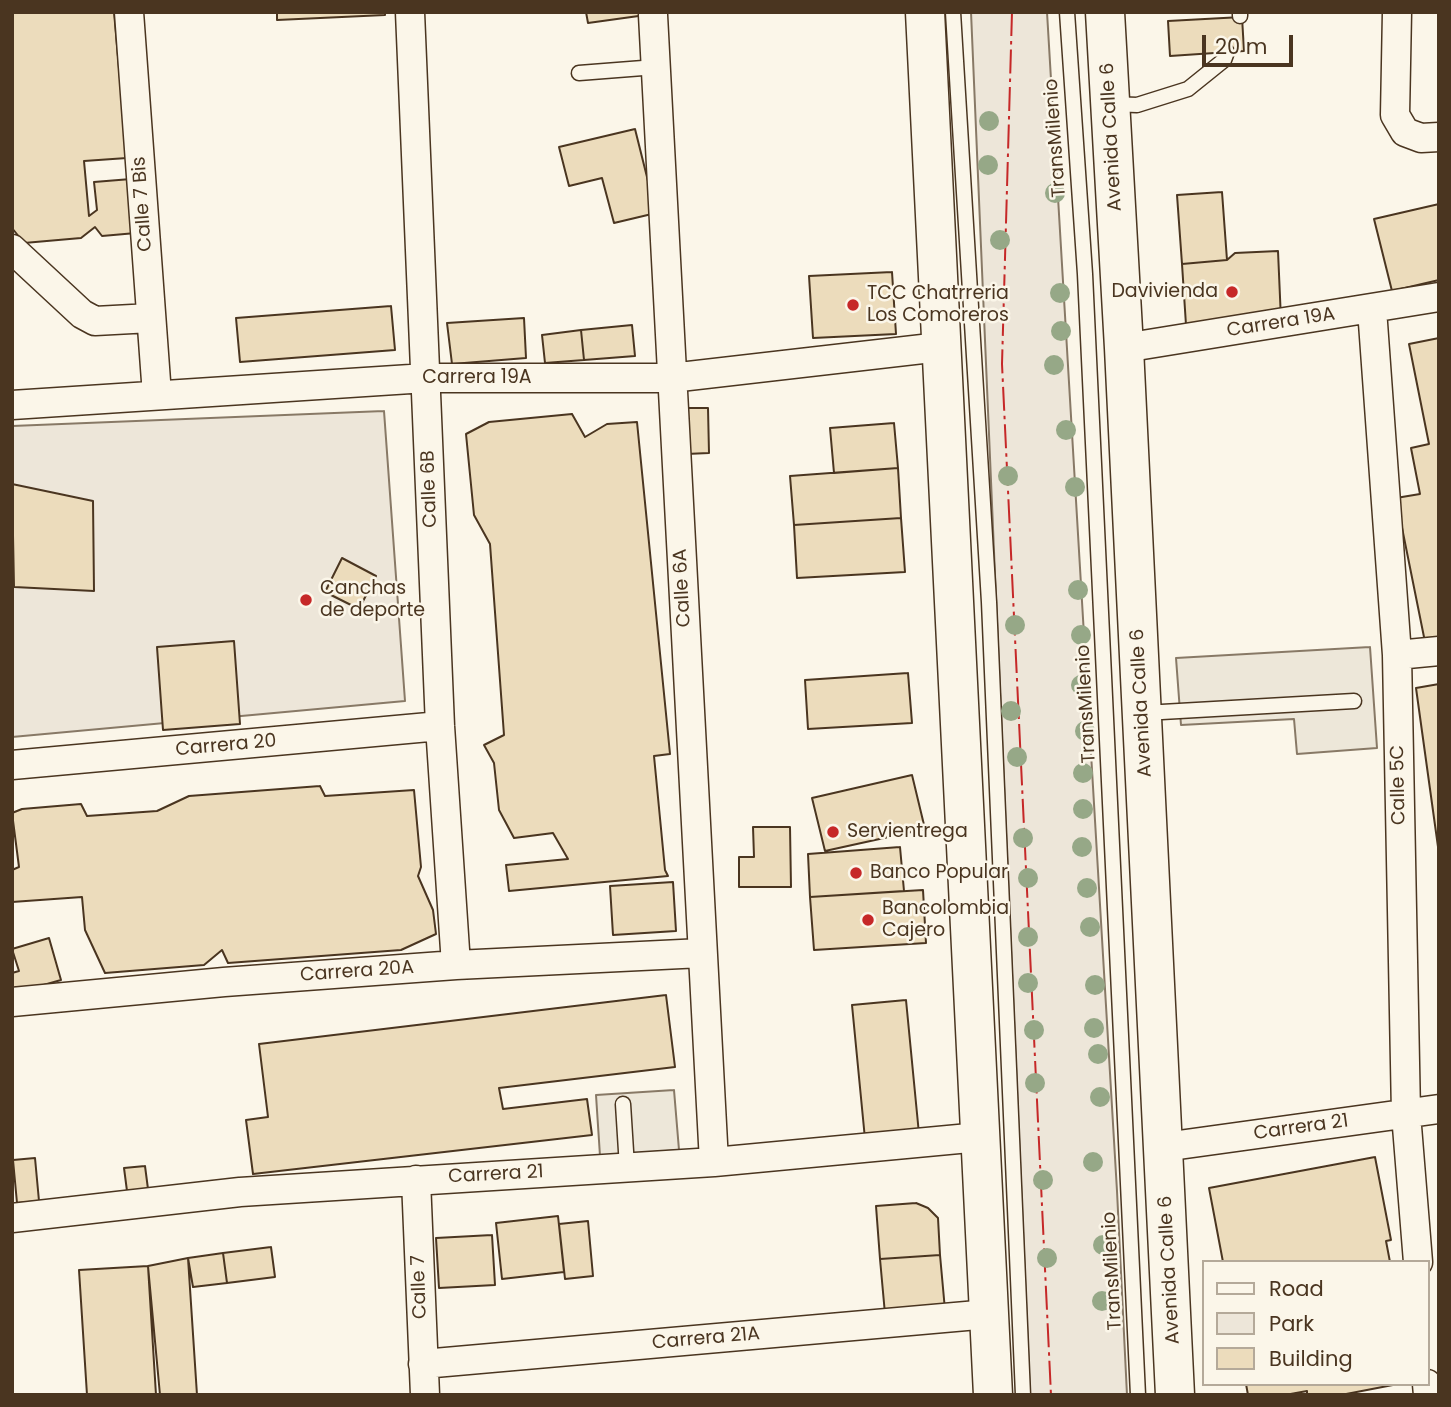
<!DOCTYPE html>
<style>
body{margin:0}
#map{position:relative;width:1451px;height:1407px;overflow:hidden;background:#fbf6e9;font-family:Poppins,sans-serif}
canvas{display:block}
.frame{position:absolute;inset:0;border:14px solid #4a3520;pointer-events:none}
.legend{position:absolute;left:1202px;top:1260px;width:228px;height:126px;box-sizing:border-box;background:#fbf6e9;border:2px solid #b4a999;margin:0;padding:9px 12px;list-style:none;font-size:21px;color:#4a3520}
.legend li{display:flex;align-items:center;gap:14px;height:35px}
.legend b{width:35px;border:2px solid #b4a999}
.scale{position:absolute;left:1202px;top:35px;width:91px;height:32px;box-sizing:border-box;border:4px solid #4a3520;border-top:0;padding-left:9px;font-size:21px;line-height:24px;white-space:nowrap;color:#4a3520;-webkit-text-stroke:5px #fbf6e9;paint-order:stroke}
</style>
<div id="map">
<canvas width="1451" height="1407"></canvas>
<div class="frame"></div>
<ul class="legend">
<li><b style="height:9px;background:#fbf6e9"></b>Road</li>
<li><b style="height:19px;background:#ede6d9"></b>Park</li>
<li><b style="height:19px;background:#ecdcbc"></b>Building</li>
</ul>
<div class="scale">20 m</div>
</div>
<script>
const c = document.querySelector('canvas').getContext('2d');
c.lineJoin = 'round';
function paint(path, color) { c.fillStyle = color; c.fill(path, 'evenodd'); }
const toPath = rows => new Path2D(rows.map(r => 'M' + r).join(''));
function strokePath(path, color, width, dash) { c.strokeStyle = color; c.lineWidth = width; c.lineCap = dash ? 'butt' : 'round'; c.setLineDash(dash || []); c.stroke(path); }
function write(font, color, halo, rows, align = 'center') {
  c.font = font + ' Poppins,sans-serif'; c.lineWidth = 5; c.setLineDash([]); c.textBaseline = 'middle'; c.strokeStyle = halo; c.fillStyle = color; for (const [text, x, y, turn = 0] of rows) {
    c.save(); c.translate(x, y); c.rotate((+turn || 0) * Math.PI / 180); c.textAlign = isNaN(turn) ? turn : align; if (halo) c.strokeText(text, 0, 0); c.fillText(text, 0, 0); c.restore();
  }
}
const green = toPath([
 [971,12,1047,12,1117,1191,1127,1395,1030,1395,971,12],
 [384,411,405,701,12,737,12,426,384,411]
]);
const parking = toPath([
 [1370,647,1377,748,1297,754,1294,719,1181,725,1176,658,1370,647],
 [674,1090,679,1150,600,1156,596,1095,674,1090]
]);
const building = toPath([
 [12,12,114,12,127,158,84,161,89,216,97,210,94,182,131,179,136,233,102,236,95,227,81,238,24,243,12,228,12,12],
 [277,12,385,12,385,15,277,20,277,12],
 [586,12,653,12,653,14,588,23,586,12],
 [1242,17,1244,51,1170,56,1168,21,1242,17],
 [635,129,656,213,614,223,602,178,569,186,559,147,635,129],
 [1222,192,1227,260,1182,264,1177,195,1222,192],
 [1439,204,1439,280,1392,291,1374,219,1439,204],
 [1278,251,1281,320,1186,325,1182,264,1227,260,1235,253,1278,251],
 [892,272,896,334,813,338,809,276,892,272],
 [391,306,395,350,240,362,236,318,391,306],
 [524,318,526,358,452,364,447,323,524,318],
 [632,325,635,356,584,360,581,330,632,325],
 [581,330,584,360,545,363,542,335,581,330],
 [1439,338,1439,639,1425,642,1396,498,1420,494,1411,448,1429,444,1409,344,1439,338],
 [685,408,708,408,709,453,686,454,685,408],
 [572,414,585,437,607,424,637,422,670,754,654,756,665,870,668,876,509,891,506,865,568,859,553,833,514,838,499,810,494,763,484,745,504,735,490,544,474,515,466,434,489,422,572,414],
 [894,423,898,468,834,473,830,428,894,423],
 [898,468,901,518,794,525,790,476,898,468],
 [12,484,93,501,94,591,14,587,12,484],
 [901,518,905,572,797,578,794,525,901,518],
 [342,558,376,576,359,609,325,592,342,558],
 [234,641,240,724,163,730,157,647,234,641],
 [908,673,912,723,808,729,805,680,908,673],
 [1439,684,1439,854,1416,688,1439,684],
 [912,775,925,829,825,851,812,798,912,775],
 [320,786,325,796,414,790,421,867,418,876,433,910,436,934,401,950,228,963,222,950,204,965,105,973,85,930,82,897,12,902,12,870,19,867,12,813,22,809,81,804,87,816,157,811,189,796,320,786],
 [753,827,790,827,791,887,739,887,739,857,754,857,753,827],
 [900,847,904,891,810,897,808,854,900,847],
 [673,882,676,931,613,935,610,886,673,882],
 [923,890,926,943,814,950,810,897,923,890],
 [49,938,61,980,12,994,12,973,19,971,12,949,49,938],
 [666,995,675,1067,499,1088,503,1109,587,1099,592,1135,253,1174,246,1120,268,1117,259,1044,666,995],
 [906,1000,919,1134,865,1139,852,1005,906,1000],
 [1375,1157,1391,1240,1386,1241,1390,1262,1223,1262,1209,1188,1375,1157],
 [35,1158,39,1201,17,1203,13,1160,35,1158],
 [145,1166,148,1189,127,1191,124,1168,145,1166],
 [916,1203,928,1208,938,1218,940,1255,880,1259,876,1206,916,1203],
 [558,1216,564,1272,502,1279,496,1223,558,1216],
 [588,1221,593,1276,565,1279,559,1224,588,1221],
 [492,1235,495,1285,439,1288,436,1238,492,1235],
 [271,1247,275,1277,227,1283,223,1253,271,1247],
 [223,1253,227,1283,193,1287,188,1258,223,1253],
 [940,1255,945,1310,885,1314,880,1259,940,1255],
 [188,1258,197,1395,160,1395,148,1266,188,1258],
 [148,1266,156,1395,87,1395,79,1270,148,1266],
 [1246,1384,1398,1384,1341,1395,1307,1395,1307,1391,1285,1395,1248,1395,1246,1384]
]);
const service = toPath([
 [953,12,989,602,1023,1395],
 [1067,12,1085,274,1138,1395],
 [1240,12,1240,16],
 [579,73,656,67],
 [1111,104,1137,105,1188,89,1224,60,1227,52],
 [1144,713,1354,701],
 [623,1104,627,1167]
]);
const minor = toPath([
 [129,12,157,395],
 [410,12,440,726,456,965],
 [1397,12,1395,115,1405,132,1421,138,1439,137],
 [653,15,714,1162],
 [12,249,82,314,95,321,151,318],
 [1372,309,1397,655,1406,1114,1418,1262],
 [1124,348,1439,297],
 [12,405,426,378,671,378,940,347],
 [1397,655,1439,651],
 [12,765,440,726],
 [12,1002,224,982,456,965,702,953],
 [1164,1147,1439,1109],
 [416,1180,425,1395],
 [12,1218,240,1192,714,1162,980,1137],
 [423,1364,989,1314],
 [1427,1384,1428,1395]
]);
const primary = toPath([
 [925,12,993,1395],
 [1105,12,1124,348,1175,1395]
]);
const power = toPath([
 [1012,12,1002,364,1051,1395]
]);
const trees = [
 [989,121],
 [988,165],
 [1055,193],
 [1000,240],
 [1060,293],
 [1061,331],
 [1054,365],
 [1066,430],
 [1008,476],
 [1075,487],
 [1078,590],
 [1015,625],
 [1081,635],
 [1081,685],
 [1011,711],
 [1085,731],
 [1017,757],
 [1083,773],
 [1083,809],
 [1023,838],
 [1082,847],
 [1028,878],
 [1087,888],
 [1090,927],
 [1028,937],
 [1028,983],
 [1095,985],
 [1094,1028],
 [1034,1030],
 [1098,1054],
 [1035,1083],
 [1100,1097],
 [1093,1162],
 [1043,1180],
 [1103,1245],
 [1047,1258],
 [1102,1301]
];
const markers = [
 [1232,292,7,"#c62828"],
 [853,305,7,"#c62828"],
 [306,600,7,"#c62828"],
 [833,832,7,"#c62828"],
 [856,873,7,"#c62828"],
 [868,920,7,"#c62828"]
];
const streetNames = [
 ["Avenida Calle 6",1112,137,-93],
 ["TransMilenio",1056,138,-94],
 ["Calle 7 Bis",143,204,-94],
 ["Carrera 19A",1281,323,-9],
 ["Carrera 19A",477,378],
 ["Calle 6B",430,489,-92],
 ["Calle 6A",683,588,-93],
 ["Avenida Calle 6",1142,703,-93],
 ["TransMilenio",1087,704,-93],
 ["Carrera 20",226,746,-5],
 ["Calle 5C",1399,785,-91],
 ["Carrera 20A",357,972,-4],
 ["Carrera 21",1301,1128,-8],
 ["Carrera 21",496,1175,-3],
 ["Avenida Calle 6",1170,1270,-93],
 ["TransMilenio",1113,1271,-93],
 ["Calle 7",420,1287,-92],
 ["Carrera 21A",706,1339,-5]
];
const poiNames = [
 ["Davivienda",1218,292,"right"],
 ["TCC Chatrreria",867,294],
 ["Los Comoreros",867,316],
 ["Canchas",320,589],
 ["de deporte",320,611],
 ["Servientrega",847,832],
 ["Banco Popular",870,873],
 ["Bancolombia",882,909],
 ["Cajero",882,931]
];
paint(green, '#ede6d9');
strokePath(green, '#887966', 2);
paint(parking, '#ede7d9');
strokePath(parking, '#887966', 2);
paint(building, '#ecdcbc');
strokePath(building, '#4a3520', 2);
strokePath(service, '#4a3520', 17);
strokePath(minor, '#4a3520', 31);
strokePath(primary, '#4a3520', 41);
strokePath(service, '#fbf6e9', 14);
strokePath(minor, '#fbf6e9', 28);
strokePath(primary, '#fbf6e9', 38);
strokePath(power, '#c62828', 2, [24, 5, 3.5, 5]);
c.fillStyle = '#96a887';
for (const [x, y] of trees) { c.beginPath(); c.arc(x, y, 10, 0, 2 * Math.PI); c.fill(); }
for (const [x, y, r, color] of markers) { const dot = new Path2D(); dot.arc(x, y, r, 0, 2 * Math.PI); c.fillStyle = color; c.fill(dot); strokePath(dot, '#fbf6e9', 2.5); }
write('19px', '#4a3520', '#fbf6e9', streetNames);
write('19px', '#4a3520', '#fbf6e9', poiNames, 'left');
</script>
